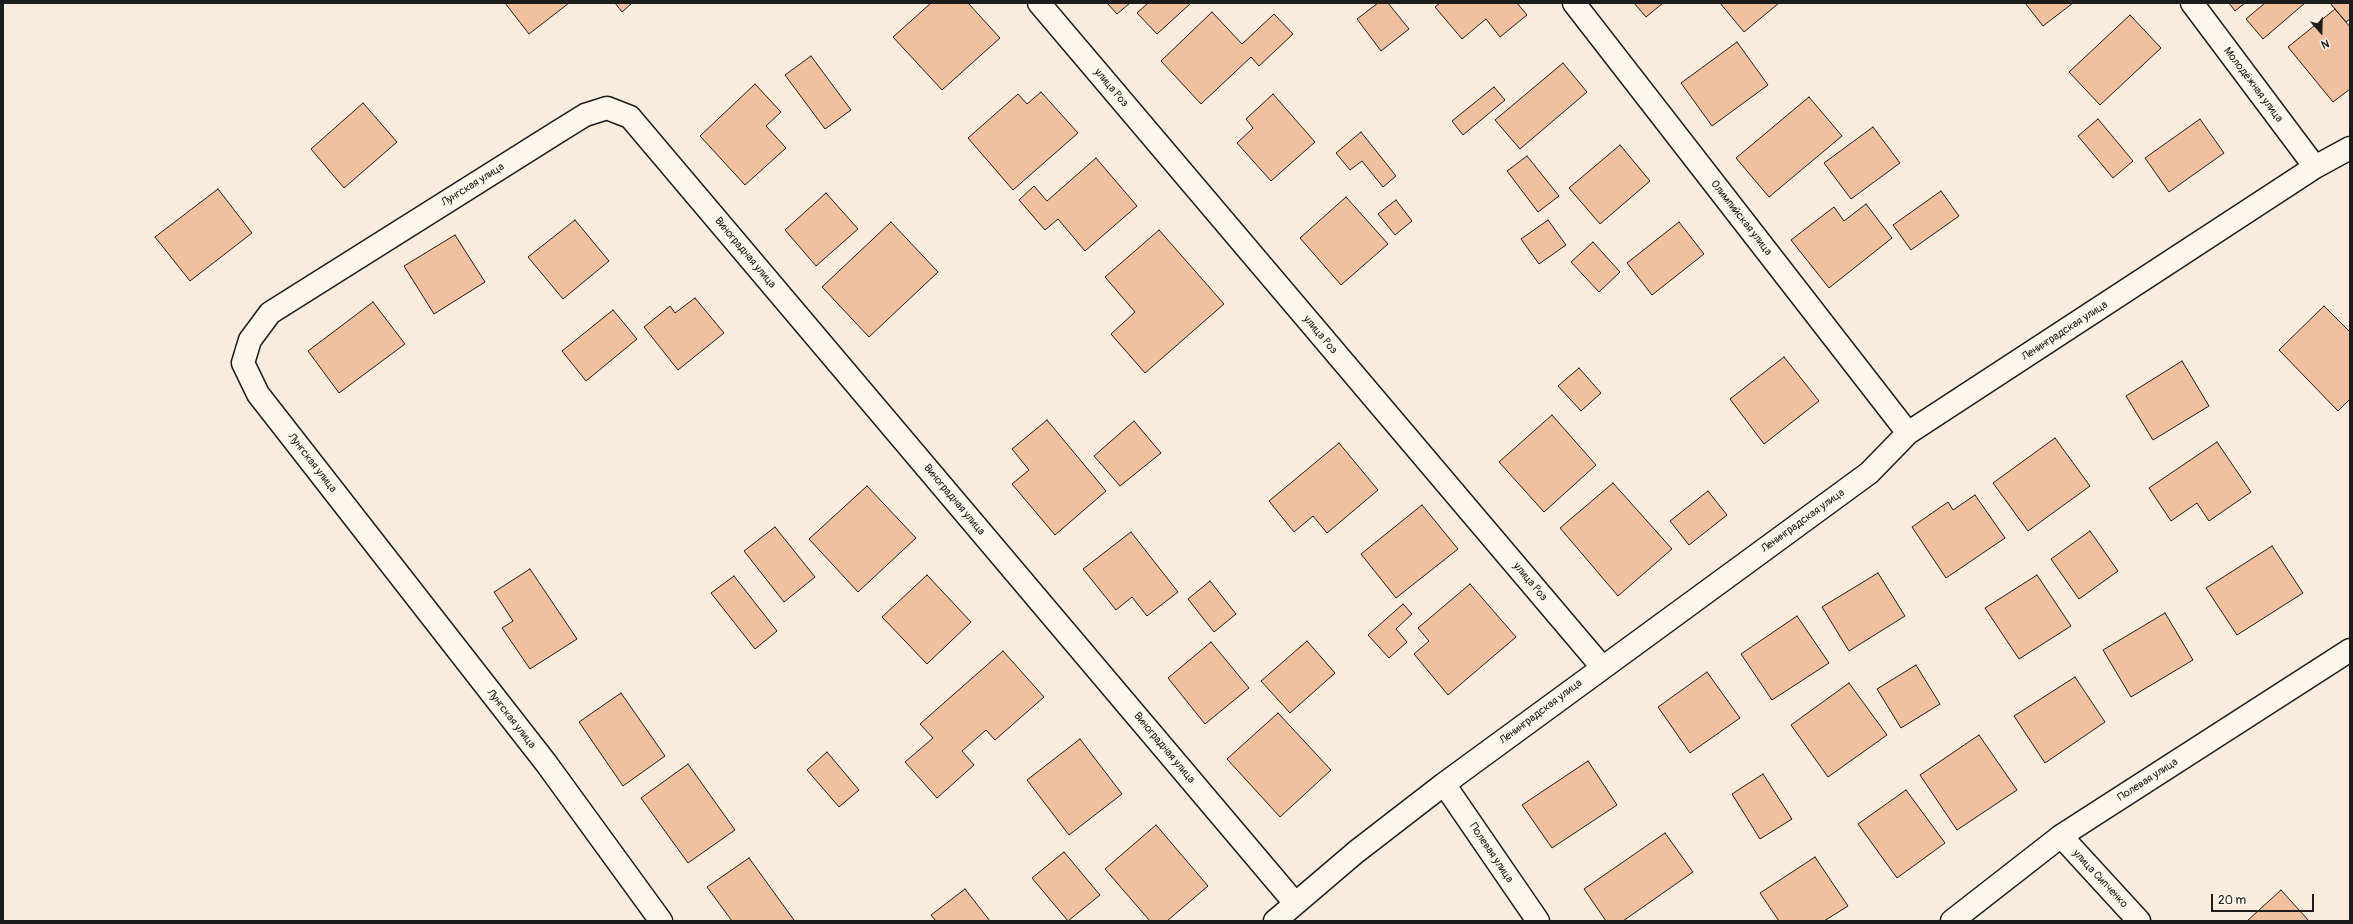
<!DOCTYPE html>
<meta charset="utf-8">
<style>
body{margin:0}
#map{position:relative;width:2353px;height:924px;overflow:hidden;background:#f9ecdd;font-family:Pangolin,sans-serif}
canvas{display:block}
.frame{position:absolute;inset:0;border:4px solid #1c1c1c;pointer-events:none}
.north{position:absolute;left:2301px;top:12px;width:40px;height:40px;-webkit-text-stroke:3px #fbf7ec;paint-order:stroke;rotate:160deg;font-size:11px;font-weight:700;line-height:16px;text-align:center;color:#1c1c1c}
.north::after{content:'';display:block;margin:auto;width:14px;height:18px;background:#1c1c1c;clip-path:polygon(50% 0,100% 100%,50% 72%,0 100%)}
.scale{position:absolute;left:2211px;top:894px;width:103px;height:18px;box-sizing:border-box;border:2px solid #1c1c1c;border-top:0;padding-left:5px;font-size:12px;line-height:14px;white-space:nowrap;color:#1c1c1c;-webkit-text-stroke:3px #fbf7ec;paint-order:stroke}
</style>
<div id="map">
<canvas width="2353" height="924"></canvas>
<div class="frame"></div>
<div class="north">N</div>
<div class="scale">20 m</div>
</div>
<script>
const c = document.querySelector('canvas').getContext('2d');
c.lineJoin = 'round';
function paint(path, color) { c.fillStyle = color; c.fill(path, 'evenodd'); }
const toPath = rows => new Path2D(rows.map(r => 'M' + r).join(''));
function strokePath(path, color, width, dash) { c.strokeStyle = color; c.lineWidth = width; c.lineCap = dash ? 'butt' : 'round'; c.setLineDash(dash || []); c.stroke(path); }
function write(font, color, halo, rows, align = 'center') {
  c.font = font + ' Pangolin,sans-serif'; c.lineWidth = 3; c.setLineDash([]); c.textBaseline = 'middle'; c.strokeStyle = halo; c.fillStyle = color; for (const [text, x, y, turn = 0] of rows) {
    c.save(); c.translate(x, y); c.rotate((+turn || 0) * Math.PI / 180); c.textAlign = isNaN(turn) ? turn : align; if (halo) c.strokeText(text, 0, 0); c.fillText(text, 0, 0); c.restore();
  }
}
const building = toPath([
 [505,3,569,3,529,34,505,3],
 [615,3,632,3,622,12,615,3],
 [931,3,968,3,1000,38,942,90,893,37,931,3],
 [1107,3,1130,3,1117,14,1107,3],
 [1148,3,1191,3,1157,34,1137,13,1148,3],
 [1378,3,1388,3,1409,29,1381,51,1357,19,1378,3],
 [1440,3,1517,3,1527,15,1500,37,1486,19,1462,39,1435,7,1440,3],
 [1634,3,1663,3,1646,17,1634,3],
 [1720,3,1779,3,1744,32,1720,3],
 [2025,3,2073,3,2043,26,2025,3],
 [2229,3,2245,3,2235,11,2229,3],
 [2265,3,2305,3,2263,39,2246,19,2265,3],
 [2330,3,2350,3,2350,19,2346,22,2330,3],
 [2335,9,2350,27,2350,89,2333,102,2288,47,2335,9],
 [1212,12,1242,44,1274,14,1293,34,1259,66,1251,57,1201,104,1161,61,1212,12],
 [2130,15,2161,48,2100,105,2069,72,2130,15],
 [1737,42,1768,85,1712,126,1681,83,1737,42],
 [811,56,851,110,825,129,785,75,811,56],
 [1563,63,1587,92,1520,149,1495,120,1563,63],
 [755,84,781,112,766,126,786,148,745,185,700,136,755,84],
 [1494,87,1505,100,1463,135,1452,121,1494,87],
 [1041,92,1078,133,1013,190,968,138,1018,94,1027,104,1041,92],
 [1273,94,1315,142,1271,181,1237,143,1253,128,1246,119,1273,94],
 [1809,97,1842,136,1769,197,1736,158,1809,97],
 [363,103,397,142,344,188,311,149,363,103],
 [2098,119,2133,161,2113,178,2078,136,2098,119],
 [2200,119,2224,153,2169,192,2145,158,2200,119],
 [1873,127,1900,163,1851,199,1824,163,1873,127],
 [1361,132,1396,176,1383,187,1362,161,1350,170,1336,153,1361,132],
 [1620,145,1650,181,1600,224,1569,188,1620,145],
 [1527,156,1559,196,1538,212,1507,171,1527,156],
 [1096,158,1137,206,1085,251,1058,219,1045,230,1019,200,1034,186,1047,201,1096,158],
 [218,189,252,233,190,281,155,237,218,189],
 [1941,191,1959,216,1911,250,1893,225,1941,191],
 [826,193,858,229,816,266,785,230,826,193],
 [1346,197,1388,244,1341,285,1300,238,1346,197],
 [1396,200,1412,221,1395,235,1378,214,1396,200],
 [1866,204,1892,238,1829,288,1791,240,1834,207,1844,221,1866,204],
 [575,220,609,261,563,299,528,257,575,220],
 [1548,220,1566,245,1539,264,1521,239,1548,220],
 [891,222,938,272,869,337,822,287,891,222],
 [1679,222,1704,254,1652,295,1627,263,1679,222],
 [1159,230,1224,304,1145,373,1111,334,1135,312,1105,277,1159,230],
 [455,235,485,282,434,314,404,266,455,235],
 [1593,242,1620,272,1599,292,1571,262,1593,242],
 [695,298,724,333,678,370,644,327,670,306,675,313,695,298],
 [373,302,405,344,339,393,308,351,373,302],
 [2324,306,2350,332,2350,399,2338,411,2279,350,2324,306],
 [613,310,637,339,586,381,562,351,613,310],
 [1784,357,1819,401,1764,444,1730,399,1784,357],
 [2182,361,2209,406,2153,440,2126,396,2182,361],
 [1579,368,1601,393,1581,411,1558,386,1579,368],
 [1552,415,1596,465,1544,512,1499,462,1552,415],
 [1047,420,1106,491,1055,535,1012,484,1029,470,1012,449,1047,420],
 [1134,421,1161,453,1120,486,1094,456,1134,421],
 [2055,438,2090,486,2028,531,1993,483,2055,438],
 [2217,442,2251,492,2209,521,2197,503,2171,521,2149,488,2217,442],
 [1339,443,1378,490,1327,533,1313,516,1294,532,1269,501,1339,443],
 [1613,483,1672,549,1618,596,1560,528,1613,483],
 [867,486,916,538,858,592,809,539,867,486],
 [1708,491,1727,515,1689,545,1670,521,1708,491],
 [1975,495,2005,538,1946,578,1912,527,1948,502,1953,510,1975,495],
 [1422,505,1458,549,1396,598,1361,554,1422,505],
 [775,527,815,577,784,602,744,551,775,527],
 [2090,531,2118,571,2079,599,2051,559,2090,531],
 [1131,532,1178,592,1147,616,1132,597,1116,610,1083,569,1131,532],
 [2272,546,2303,593,2237,635,2206,588,2272,546],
 [530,569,577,639,530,669,502,628,513,621,494,592,530,569],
 [1878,573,1905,616,1849,651,1822,607,1878,573],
 [927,575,971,622,927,664,882,617,927,575],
 [2037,575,2071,626,2019,659,1985,608,2037,575],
 [734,576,777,631,755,649,711,593,734,576],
 [1210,581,1236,614,1214,632,1188,599,1210,581],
 [1470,584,1516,637,1448,695,1414,654,1429,641,1418,628,1470,584],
 [1403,604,1412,614,1396,629,1407,642,1389,658,1368,635,1403,604],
 [2165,613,2193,660,2131,697,2103,650,2165,613],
 [1797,616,1829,663,1772,700,1741,654,1797,616],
 [1307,641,1335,673,1290,713,1261,681,1307,641],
 [1211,642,1249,688,1205,724,1168,678,1211,642],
 [1003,651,1044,697,995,740,986,730,962,751,974,765,937,798,905,762,933,738,920,724,1003,651],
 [1916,665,1940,704,1901,728,1877,689,1916,665],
 [1707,672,1740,718,1690,753,1658,707,1707,672],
 [2075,677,2105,722,2045,763,2014,716,2075,677],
 [1849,683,1887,735,1828,777,1791,725,1849,683],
 [621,693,665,756,623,786,579,722,621,693],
 [1278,713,1331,770,1280,817,1227,759,1278,713],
 [1979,735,2017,790,1957,830,1920,775,1979,735],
 [1080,739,1122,794,1069,835,1027,780,1080,739],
 [827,752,859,790,839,807,807,770,827,752],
 [1588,761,1617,805,1552,848,1522,805,1588,761],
 [688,764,735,830,688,863,641,798,688,764],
 [1763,774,1792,819,1760,839,1732,794,1763,774],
 [1906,790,1945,843,1897,878,1858,824,1906,790],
 [1156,825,1208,886,1167,921,1150,921,1105,869,1156,825],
 [1665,833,1693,872,1623,921,1606,921,1584,889,1665,833],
 [1064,852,1100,895,1068,921,1032,878,1064,852],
 [1815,857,1848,906,1824,921,1779,921,1760,893,1815,857],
 [749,858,794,920,793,921,732,921,707,887,749,858],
 [965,889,990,921,936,921,931,915,965,889],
 [2281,890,2309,921,2247,921,2281,890]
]);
const street = toPath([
 [1039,3,1602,667],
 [1574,3,1908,433],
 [2192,3,2315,167],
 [1444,784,1538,921],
 [2061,836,2139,921],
 [661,921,546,763,258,394,243,363,250,340,270,313,556,133,585,115,607,108,630,117,1294,902],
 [1275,921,1356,852,1444,784,1869,473,1908,433,2315,167,2350,148],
 [1952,921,2061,836,2350,650]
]);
const streetNames = [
 ["Молодёжная улица",2253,85,53],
 ["улица Роз",1111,88,50],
 ["Лунгская улица",473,185,-32],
 ["Олимпийская улица",1741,218,52],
 ["Виноградная улица",745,253,50],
 ["Ленинградская улица",2065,331,-33],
 ["улица Роз",1320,335,50],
 ["Лунгская улица",312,463,52],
 ["Виноградная улица",954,500,50],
 ["Ленинградская улица",1803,521,-36],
 ["улица Роз",1530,582,50],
 ["Ленинградская улица",1541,712,-37],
 ["Лунгская улица",511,719,52],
 ["Виноградная улица",1164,748,50],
 ["Полевая улица",2148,780,-33],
 ["Полевая улица",1491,853,56],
 ["улица Сипченко",2100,879,47]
];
paint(building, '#f0c09f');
strokePath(building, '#1c1c1c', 1);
strokePath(street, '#1c1c1c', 25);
strokePath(street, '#fbf7ec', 22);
write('11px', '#1c1c1c', '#fbf7ec', streetNames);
</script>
